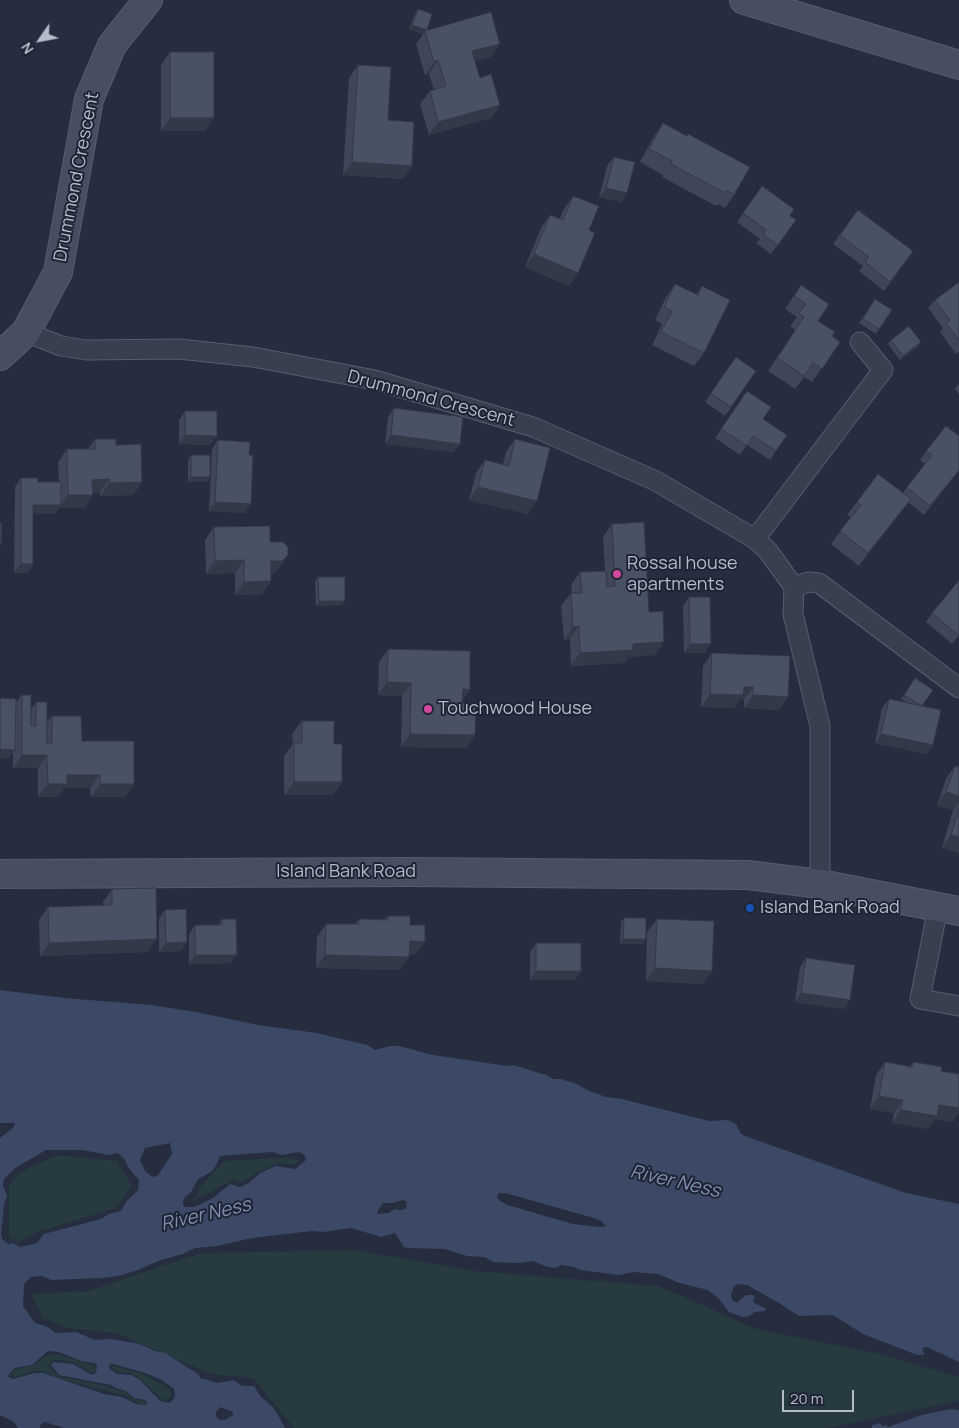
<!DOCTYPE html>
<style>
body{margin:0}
#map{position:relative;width:959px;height:1428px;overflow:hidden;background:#252d3e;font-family:Manrope,sans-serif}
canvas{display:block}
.north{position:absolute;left:15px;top:15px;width:50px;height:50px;-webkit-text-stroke:4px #1e2433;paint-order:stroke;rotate:237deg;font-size:14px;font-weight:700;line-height:20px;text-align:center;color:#b5bbc9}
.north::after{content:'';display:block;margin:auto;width:18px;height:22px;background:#b5bbc9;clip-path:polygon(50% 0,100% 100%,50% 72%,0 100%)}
.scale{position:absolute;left:782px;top:1390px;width:72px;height:22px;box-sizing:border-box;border:2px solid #b5bbc9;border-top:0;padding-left:6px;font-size:15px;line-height:18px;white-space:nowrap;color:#b5bbc9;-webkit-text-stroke:4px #1e2433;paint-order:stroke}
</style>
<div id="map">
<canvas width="959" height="1428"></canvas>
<div class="north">N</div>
<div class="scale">20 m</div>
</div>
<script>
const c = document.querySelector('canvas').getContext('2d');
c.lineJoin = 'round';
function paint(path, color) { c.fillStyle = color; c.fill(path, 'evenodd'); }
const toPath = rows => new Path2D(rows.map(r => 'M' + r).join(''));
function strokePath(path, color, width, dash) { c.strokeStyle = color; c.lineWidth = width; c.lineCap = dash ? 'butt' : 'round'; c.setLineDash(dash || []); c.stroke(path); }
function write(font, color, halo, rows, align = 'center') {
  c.font = font + ' Manrope,sans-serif'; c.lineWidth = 4; c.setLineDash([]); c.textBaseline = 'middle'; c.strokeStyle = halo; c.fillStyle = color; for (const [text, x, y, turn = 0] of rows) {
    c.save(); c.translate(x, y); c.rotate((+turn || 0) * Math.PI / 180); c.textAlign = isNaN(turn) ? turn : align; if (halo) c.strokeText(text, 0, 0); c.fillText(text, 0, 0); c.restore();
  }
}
const green = toPath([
 [58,1155,117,1161,132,1186,115,1208,38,1232,17,1243,9,1237,9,1185,20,1172],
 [288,1157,300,1160,295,1165,278,1163,257,1173,241,1183,233,1180,192,1201,202,1185,224,1161],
 [354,1250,475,1271,659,1286,756,1329,880,1354,959,1377,959,1401,826,1428,294,1428,253,1378,211,1374,116,1333,66,1328,43,1318,31,1294,88,1291,201,1253],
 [49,1354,57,1354,78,1361,93,1365,95,1368,95,1372,92,1373,70,1361,52,1360,49,1365,58,1376,107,1386,113,1389,126,1392,134,1399,144,1401,145,1404,140,1404,128,1397,58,1378,37,1370,15,1377,10,1376,14,1370,34,1365],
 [111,1365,143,1374,168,1388,172,1392,169,1400,162,1399,139,1378,130,1373,119,1372,111,1367]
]);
const water = toPath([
 [0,990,64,998,152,1005,201,1013,258,1025,317,1033,367,1045,375,1050,390,1046,399,1046,433,1055,507,1066,513,1065,546,1075,553,1079,561,1079,577,1084,587,1090,606,1097,622,1099,709,1121,728,1120,736,1124,741,1134,745,1136,906,1193,959,1204,959,1362,927,1347,922,1348,924,1354,923,1355,917,1355,863,1334,833,1315,799,1316,779,1303,747,1285,737,1284,733,1288,731,1295,732,1300,737,1303,746,1295,753,1295,755,1297,753,1301,754,1303,765,1308,766,1311,755,1312,749,1316,742,1317,729,1312,719,1299,708,1290,679,1283,658,1274,634,1272,619,1275,580,1270,574,1267,561,1265,556,1268,547,1267,533,1261,518,1263,494,1262,484,1257,467,1256,445,1249,408,1248,404,1247,395,1233,381,1237,351,1228,323,1232,312,1231,252,1238,217,1246,195,1248,183,1254,161,1260,135,1271,118,1276,101,1278,51,1280,42,1276,31,1277,24,1284,23,1306,35,1323,46,1326,56,1333,76,1332,95,1340,112,1339,139,1344,155,1351,165,1353,198,1374,201,1379,204,1379,217,1383,234,1380,242,1386,254,1386,261,1397,274,1408,285,1428,64,1428,45,1422,40,1425,40,1428,18,1428,14,1422,0,1415,0,1138,13,1128,15,1123,0,1123],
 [170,1143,172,1154,158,1175,154,1177,151,1176,145,1171,140,1160,145,1148],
 [46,1150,82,1150,109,1155,118,1153,125,1160,128,1167,139,1180,138,1190,126,1202,121,1211,109,1214,101,1219,44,1234,37,1243,20,1247,13,1243,8,1244,3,1240,1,1235,4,1205,7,1196,3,1185,4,1179,15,1168],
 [272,1152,282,1155,299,1152,303,1154,306,1158,305,1161,295,1169,276,1166,260,1173,249,1183,240,1187,230,1184,213,1198,194,1207,186,1207,183,1205,183,1201,185,1197,191,1192,198,1179,211,1172,216,1166,220,1156],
 [499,1193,505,1193,594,1218,601,1221,606,1226,601,1227,573,1224,507,1205,499,1200,497,1197],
 [403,1200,407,1202,406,1209,400,1210,395,1209,389,1213,377,1214,377,1212,383,1203,392,1203],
 [48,1351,59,1352,81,1361,95,1363,97,1366,96,1373,92,1375,73,1364,53,1362,51,1365,59,1375,111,1385,116,1388,126,1391,134,1398,145,1400,147,1404,144,1405,136,1404,122,1397,104,1394,43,1373,35,1373,13,1379,8,1377,9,1374,15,1368,32,1365],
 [110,1363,145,1373,162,1380,174,1389,175,1395,173,1400,169,1403,160,1401,140,1380,131,1375,117,1374,109,1368],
 [220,1407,233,1412,233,1415,225,1420,219,1420,216,1416,216,1412],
 [951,1409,959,1410,959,1428,872,1428,872,1425,880,1423,882,1426,887,1425,888,1427,922,1415]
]);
const street = toPath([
 [26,332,61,346,86,350,179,349,253,357,375,380,533,427,656,481,755,539,768,551,794,587,793,614,820,726,820,884],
 [755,539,883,370,860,342],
 [794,587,808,582,819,583,959,688],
 [938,907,920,999,959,1006]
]);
const secondary = toPath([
 [744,0,959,65],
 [0,356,26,332,58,272,89,99,112,45,148,0],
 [0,874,408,872,748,875,820,884,959,911]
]);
const wall = toPath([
 [418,9,426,31,491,57,475,61,480,78,500,105,491,118,429,135,420,104,430,91,434,90,429,74,425,75,416,44,423,34,409,29,415,13],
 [170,52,205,131,161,131,161,65],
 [358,65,388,120,412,166,403,179,343,175,349,78],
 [663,123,734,195,725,208,718,204,716,206,662,177,663,175,640,162,654,136],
 [614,157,621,202,599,197,607,166],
 [762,186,790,216,796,220,771,254,756,243,760,239,737,222],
 [573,196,589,230,578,273,569,286,525,267,541,228,550,215,559,219,564,209],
 [858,210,907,260,884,291,859,271,863,266,833,244],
 [959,282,959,352,956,354,940,332,943,328,928,308,935,300],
 [675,284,696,295,702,286,704,353,694,366,652,345,662,324,655,320,666,297],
 [801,285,818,321,832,336,840,342,812,382,804,377,795,389,768,371,795,330,790,326,797,317,785,309],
 [875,299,892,310,876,334,859,323],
 [891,340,921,342,918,347,900,360,888,344],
 [736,357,756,371,725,416,705,402],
 [959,384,959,394,955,389],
 [747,391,763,419,787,435,770,460,747,445,740,455,715,438],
 [394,408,460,444,453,452,385,444,388,417],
 [185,411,210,445,179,444,179,420],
 [959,436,959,471,924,515,908,502,859,566,831,544,851,517,847,515,857,502,903,493,925,464,920,460,926,451],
 [95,439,116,445,142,482,133,495,100,496,100,492,93,493,93,495,84,508,59,508,55,514,33,514,33,564,27,573,14,573,15,487,21,478,38,482,59,482,58,462,67,449,88,449],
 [515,439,528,514,469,500,476,473,485,460,503,465,506,452],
 [218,440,245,513,209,511,212,449],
 [191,455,210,477,207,482,188,482,188,460],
 [612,524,649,612,664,642,655,655,628,657,624,663,571,666,570,639,564,640,561,606,571,593,572,593,571,585,580,572,605,571,603,537],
 [214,527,270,542,288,555,279,568,273,574,271,574,271,581,262,594,235,595,235,573,206,574,205,540],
 [318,577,342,605,316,606,315,582],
 [689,597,705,653,684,653,683,606],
 [932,613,959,635,952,644,926,622],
 [388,649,470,690,462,700,462,703,475,735,466,748,401,747,402,696,378,695,379,662],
 [712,653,788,697,779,710,744,708,744,700,740,700,734,708,701,707,703,666],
 [915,678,922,706,927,754,875,743,882,708,889,699,906,702,901,699],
 [22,695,31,709,36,702,47,722,52,716,134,784,125,797,91,797,90,788,64,788,58,797,38,797,38,768,13,768,13,752,8,759,16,702],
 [302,721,334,744,342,782,333,795,284,795,284,756,293,744,292,734],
 [955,766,959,767,959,853,942,848,953,810,937,806,946,779],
 [112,889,148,952,40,956,39,920,48,907,103,906,103,902],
 [165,910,187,942,180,951,159,952,159,919],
 [388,916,410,925,415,955,409,954,400,970,316,968,317,937,326,924,355,924,359,919,385,919],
 [624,918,643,944,620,944,621,922],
 [222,919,237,955,230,963,189,964,189,934,195,925,218,925],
 [657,919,703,984,646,981,647,932],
 [536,943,575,980,530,980,530,952],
 [806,958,844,1009,795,1002,800,967],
 [885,1062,910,1066,914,1062,941,1071,959,1074,959,1112,952,1122,935,1119,928,1129,892,1123,894,1113,870,1109,876,1075]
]);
const shadedWall = toPath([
 [412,25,427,30,423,34,409,29],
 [500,44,491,57,463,64,472,51],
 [438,60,429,74,425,75,434,62],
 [500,105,491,118,429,135,438,122],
 [170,118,214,118,205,131,161,131],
 [352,162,412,166,403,179,343,175],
 [606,188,627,193,621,202,599,197],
 [534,254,578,273,569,286,525,267],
 [921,342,918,347,900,360,903,356],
 [185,435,217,436,210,445,179,444],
 [391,435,460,444,453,452,385,444],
 [959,470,959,471,924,515,930,506],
 [191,477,210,477,207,482,188,482],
 [109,479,100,492,83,493,92,480],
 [142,482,133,495,100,496,109,483],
 [478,487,537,501,528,514,469,500],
 [68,495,93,495,84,508,59,508],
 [911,499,901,512,859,566,868,553],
 [215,502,251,504,245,513,209,511],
 [33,505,61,505,55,514,26,514],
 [288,555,279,568,273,574,262,574,271,561],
 [244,560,235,573,206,574,215,561],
 [21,564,33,564,27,573,14,573],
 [271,581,262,594,235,595,244,582],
 [319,601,345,601,342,605,316,606],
 [579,626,570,639,564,640,573,627],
 [664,642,655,655,628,657,624,663,571,666,580,653,633,644],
 [690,644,711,644,705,653,684,653],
 [387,682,411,683,402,696,378,695],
 [744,687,753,687,744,700,740,700,734,708,701,707,710,694],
 [463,689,470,690,460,703],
 [753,695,788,697,779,710,744,708],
 [410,734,475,735,466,748,401,747],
 [881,734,933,745,927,754,875,743],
 [0,749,15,750,8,759,0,758],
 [22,755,47,755,38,768,13,768],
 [67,775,100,775,90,788,64,788,58,797,38,797,48,784],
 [294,782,342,782,333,795,284,795],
 [100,784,134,784,125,797,91,797],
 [946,792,959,796,959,803,953,810,937,806],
 [951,835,959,837,959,853,942,848],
 [157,939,148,952,40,956,49,943],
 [623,939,646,939,643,944,620,944],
 [410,941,425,942,415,955,400,954],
 [187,942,180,951,159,952,166,943],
 [195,955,237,955,230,963,189,964],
 [325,955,409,957,400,970,316,968],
 [655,968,712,971,703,984,646,981],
 [536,971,581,971,575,980,530,980],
 [801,993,850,1000,844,1009,795,1002],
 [879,1096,903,1100,894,1113,870,1109],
 [939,1105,959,1108,959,1112,952,1122,935,1119,928,1129,892,1123,901,1110]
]);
const building = toPath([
 [418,9,432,14,427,30,412,25,418,9],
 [491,12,500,44,472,51,480,78,491,74,500,105,438,122,430,91,446,86,438,60,434,62,425,31,491,12],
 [170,52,214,52,214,118,170,118,170,52],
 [358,65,391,67,388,120,414,122,412,166,352,162,358,65],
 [663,123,687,136,688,134,750,167,734,195,727,190,725,193,671,164,672,161,649,149,663,123],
 [614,157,635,162,627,193,606,188,614,157],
 [762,186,794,209,790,216,796,220,778,245,763,235,766,230,743,213,762,186],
 [573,196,599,206,589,230,595,233,578,273,534,254,550,215,563,220,573,196],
 [858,210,913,251,890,282,865,262,869,257,840,235,858,210],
 [959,282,959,341,946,323,950,320,935,300,959,282],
 [675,284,698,295,702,286,730,300,704,353,661,332,672,311,664,307,675,284],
 [801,285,829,304,818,321,835,332,832,336,840,342,822,369,813,363,804,376,777,358,804,317,799,313,806,304,794,296,801,285],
 [875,299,892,310,879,329,863,319,875,299],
 [909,326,921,342,903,356,891,340,909,326],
 [736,357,756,371,731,407,711,393,736,357],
 [747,391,771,407,763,419,787,435,776,451,753,436,747,446,721,429,747,391],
 [394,408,463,417,460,444,391,435,394,408],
 [185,411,217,411,217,436,185,435,185,411],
 [946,426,959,436,959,470,930,506,907,487,932,455,926,451,946,426],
 [95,439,116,439,116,445,141,444,142,482,109,483,109,479,92,480,93,495,68,495,67,449,95,449,95,439],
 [515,439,550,448,537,501,478,487,485,460,509,466,515,439],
 [218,440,250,442,249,455,253,455,251,504,215,502,218,440],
 [191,455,210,455,210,477,191,477,191,455],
 [878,474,911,499,868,553,840,531,861,505,857,502,878,474],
 [21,478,38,478,38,482,61,482,61,505,33,505,33,564,21,564,21,478],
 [644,522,649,612,663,611,664,642,633,644,633,650,580,653,579,626,573,627,571,593,582,593,580,572,606,571,607,587,615,586,612,524,644,522],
 [0,523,2,523,1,545,0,545,0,523],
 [270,526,270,542,283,542,288,547,288,555,282,561,271,561,271,581,244,582,244,560,215,561,214,527,270,526],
 [318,577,345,577,345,601,319,601,318,577],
 [959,580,959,633,958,635,932,613,959,580],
 [689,597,710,597,711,644,690,644,689,597],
 [388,649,470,651,470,690,463,689,462,703,476,703,475,735,410,734,411,683,387,682,388,649],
 [712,653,790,656,788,697,753,695,753,687,744,687,743,695,710,694,712,653],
 [915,678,933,690,922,706,904,695,915,678],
 [22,695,31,695,31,726,36,726,36,702,47,702,47,743,52,743,52,716,81,716,82,741,134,741,134,784,100,784,100,775,67,775,67,784,48,784,47,755,22,755,22,695],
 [0,698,16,699,15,750,0,749,0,698],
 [889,699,941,710,933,745,881,734,889,699],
 [302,721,334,721,334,744,342,744,342,782,294,782,294,743,302,743,302,721],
 [955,766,959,767,959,796,946,792,955,766],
 [959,809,959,837,951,835,959,809],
 [156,888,157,939,49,943,48,907,112,905,112,889,156,888],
 [186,909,187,942,166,943,165,910,186,909],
 [388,916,410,916,410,925,425,925,425,942,410,941,409,957,325,955,326,924,359,924,359,919,388,920,388,916],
 [624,918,646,918,646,939,623,939,624,918],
 [222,919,236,919,237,955,195,955,195,925,222,925,222,919],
 [657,919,714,921,712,971,655,968,657,919],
 [536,943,581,943,581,971,536,971,536,943],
 [806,958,855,965,850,1000,801,993,806,958],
 [885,1062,912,1067,914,1062,942,1067,941,1071,959,1074,959,1108,939,1105,937,1116,901,1110,903,1100,879,1096,885,1062]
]);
const markers = [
 [617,574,5,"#d1479c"],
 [428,709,5,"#d1479c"],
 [750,908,5,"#1a4fb4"]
];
const streetNames = [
 ["Drummond Crescent",77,177,-79],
 ["Drummond Crescent",431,399,15],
 ["Island Bank Road",346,872]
];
const poiNames = [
 ["Rossal house",627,564],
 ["apartments",627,585],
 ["Touchwood House",438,709],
 ["Island Bank Road",760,908]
];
const waterNames = [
 ["River Ness",675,1182,13],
 ["River Ness",206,1215,-13]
];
paint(green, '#273a3f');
paint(water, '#3b4967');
strokePath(street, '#575d6c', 21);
strokePath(secondary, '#575d6c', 30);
strokePath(street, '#393f4e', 19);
strokePath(secondary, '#474e61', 28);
paint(wall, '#3f4657');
paint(shadedWall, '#333947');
paint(building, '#495165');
strokePath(building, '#333947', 1);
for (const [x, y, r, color] of markers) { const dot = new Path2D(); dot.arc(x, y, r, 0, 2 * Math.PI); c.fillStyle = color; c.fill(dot); strokePath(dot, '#1e2433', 2); }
write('18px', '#b5bbc9', '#1e2433', streetNames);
write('18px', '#b5bbc9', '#1e2433', poiNames, 'left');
write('italic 19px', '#7d8eb0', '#1e2433', waterNames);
</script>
